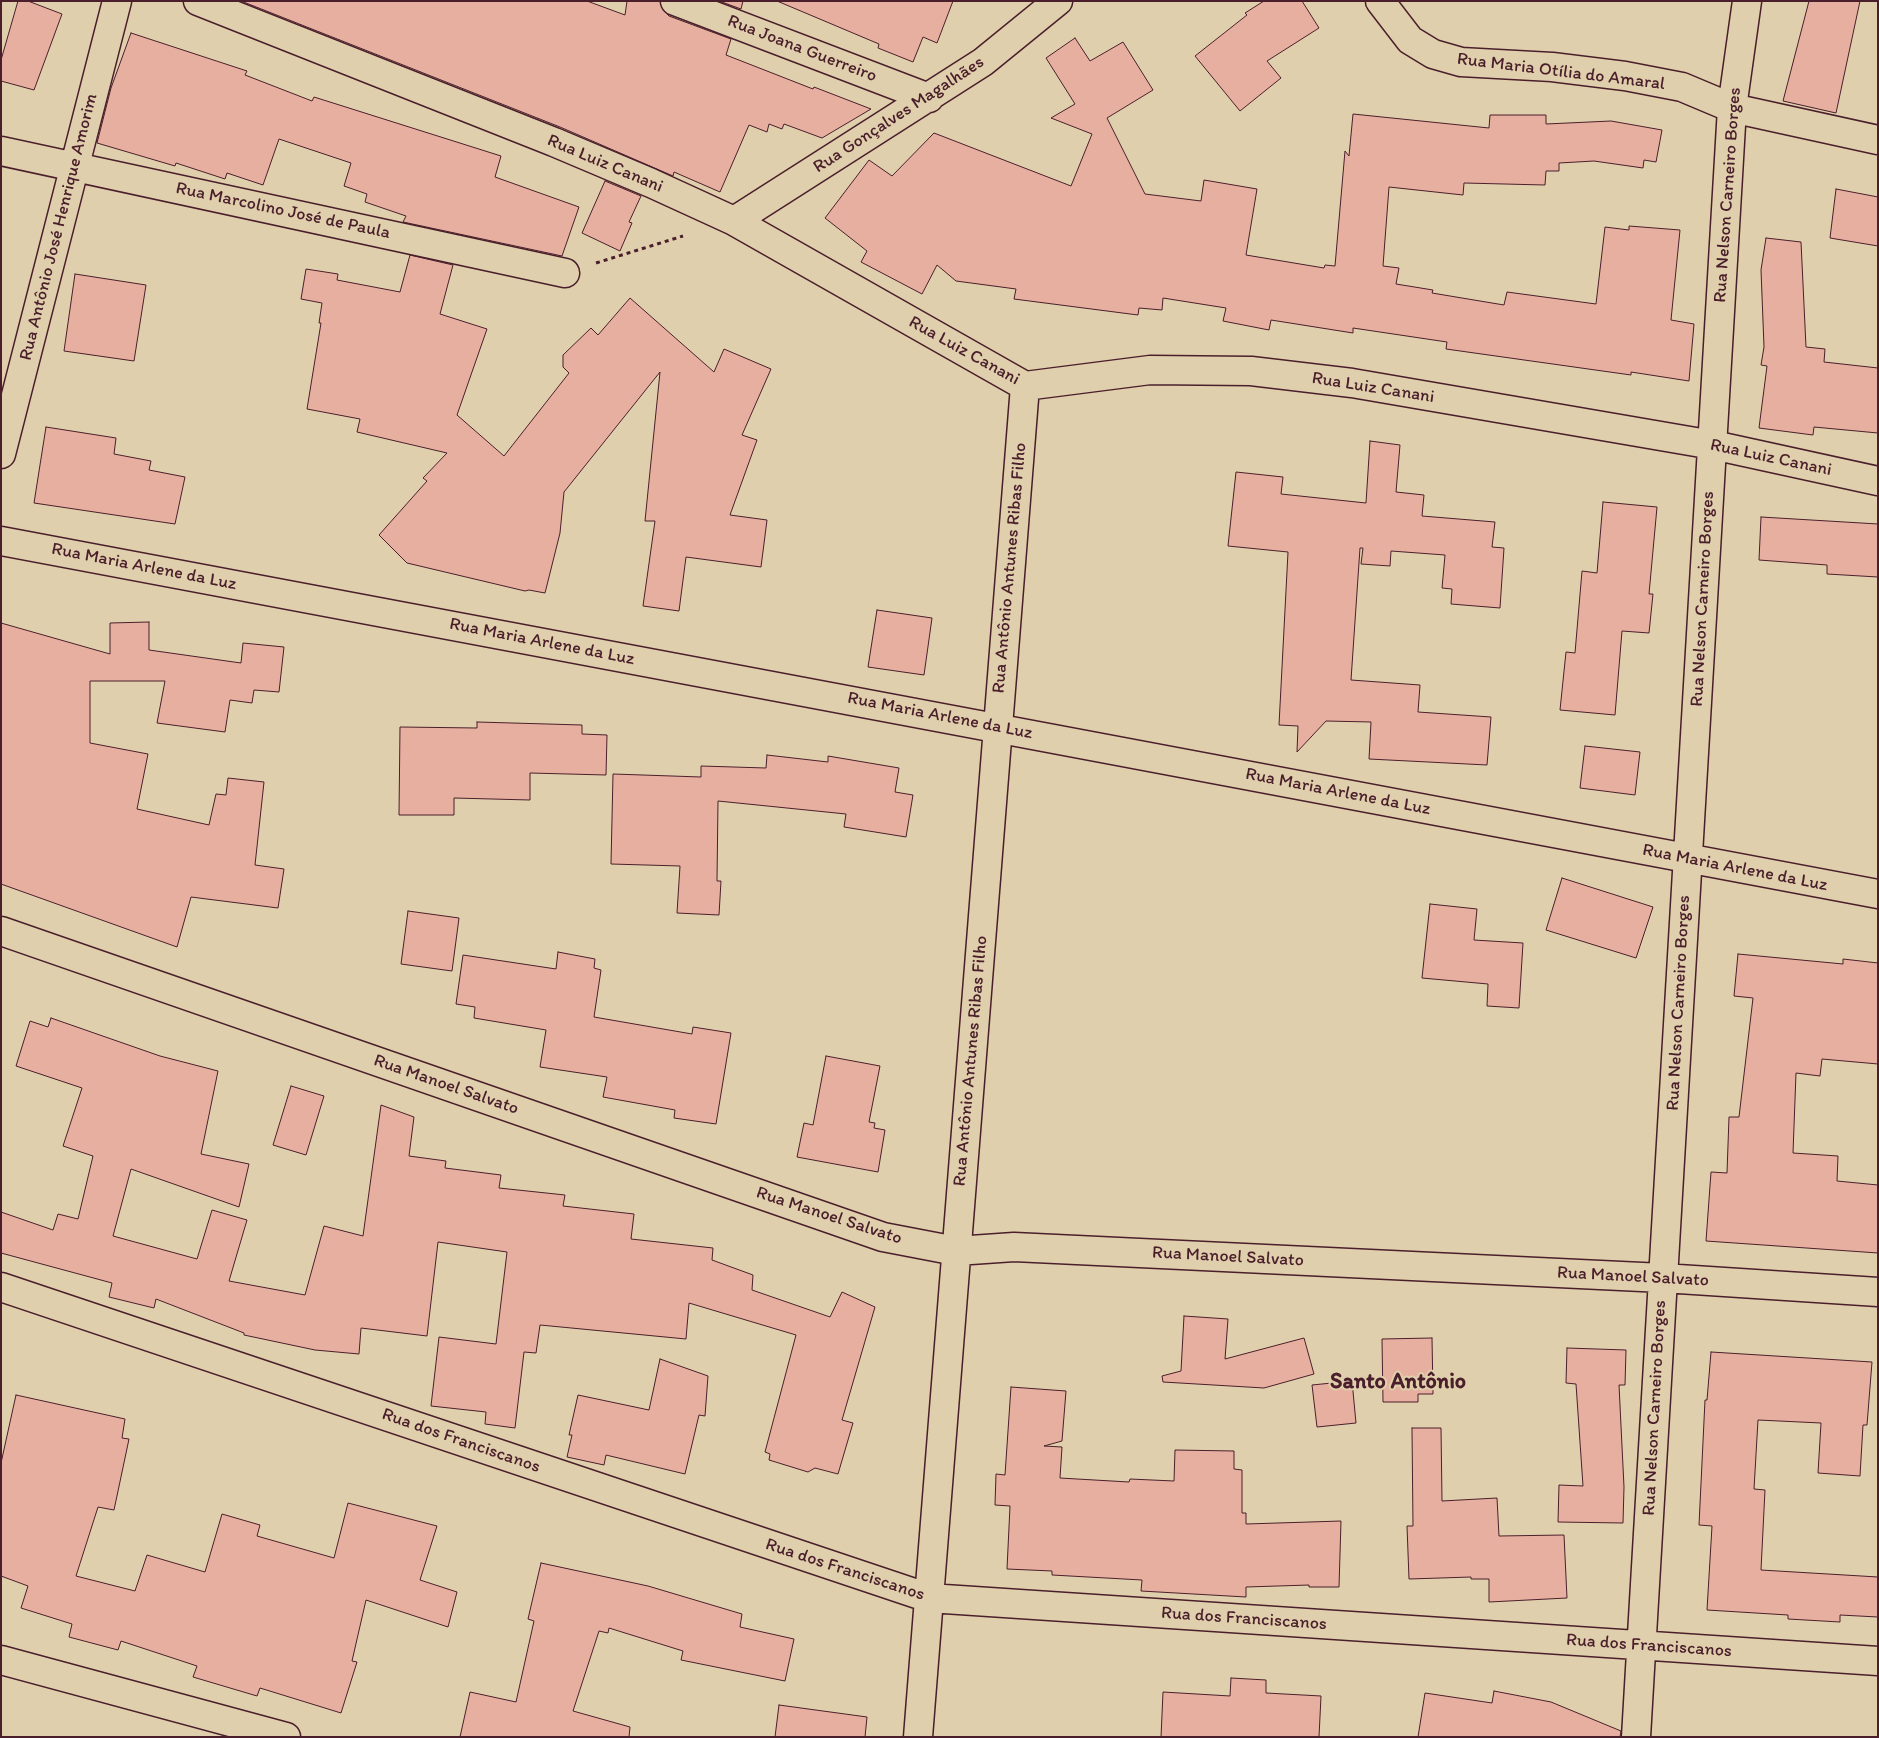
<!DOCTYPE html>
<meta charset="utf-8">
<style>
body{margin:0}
#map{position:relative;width:1879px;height:1738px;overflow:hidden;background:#e0cfac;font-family:Itim,sans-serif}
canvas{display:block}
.frame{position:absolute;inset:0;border:2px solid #4a1f2b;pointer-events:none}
</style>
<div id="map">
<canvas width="1879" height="1738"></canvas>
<div class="frame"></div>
</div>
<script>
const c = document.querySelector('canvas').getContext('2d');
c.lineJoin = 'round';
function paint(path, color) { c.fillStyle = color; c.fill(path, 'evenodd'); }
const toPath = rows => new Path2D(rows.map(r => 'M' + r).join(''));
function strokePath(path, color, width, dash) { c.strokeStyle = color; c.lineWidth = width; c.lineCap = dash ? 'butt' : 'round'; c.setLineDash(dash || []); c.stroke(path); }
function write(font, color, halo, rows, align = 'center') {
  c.font = font + ' Itim,sans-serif'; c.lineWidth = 4; c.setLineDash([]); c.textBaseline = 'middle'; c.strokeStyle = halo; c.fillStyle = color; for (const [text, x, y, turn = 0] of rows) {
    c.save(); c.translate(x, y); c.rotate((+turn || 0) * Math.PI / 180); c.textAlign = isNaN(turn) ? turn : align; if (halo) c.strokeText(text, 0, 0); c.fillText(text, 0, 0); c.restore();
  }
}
const building = toPath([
 [18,1,28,1,62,14,34,90,1,81,1,60,18,1],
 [241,1,587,1,625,15,627,1,660,1,663,10,669,16,731,39,726,55,813,89,814,87,871,109,822,138,784,124,782,129,769,124,767,132,749,125,720,192,674,172,673,176,560,127,241,1],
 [719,1,743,1,741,9,719,1],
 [777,1,953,1,937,43,923,37,913,62,878,48,879,44,777,1],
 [1264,1,1302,1,1319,28,1267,61,1281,78,1240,111,1195,56,1247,15,1245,13,1264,1],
 [1809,1,1860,1,1836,113,1783,101,1809,1],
 [131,33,247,71,245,75,312,101,314,97,501,156,495,177,579,207,562,256,403,222,406,216,365,202,367,194,344,186,351,163,279,139,263,185,227,173,225,179,176,163,175,166,97,143,111,88,131,33],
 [1075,38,1090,61,1123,42,1153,90,1107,118,1145,194,1201,201,1204,180,1257,189,1246,255,1324,268,1325,265,1335,266,1345,151,1349,156,1353,114,1489,128,1490,115,1546,115,1546,124,1611,121,1662,130,1656,162,1644,160,1643,168,1594,161,1559,163,1559,171,1546,171,1545,185,1464,183,1463,195,1389,187,1383,266,1399,268,1396,284,1433,290,1432,293,1504,305,1507,292,1596,304,1605,227,1629,230,1629,226,1680,230,1671,320,1694,324,1689,381,1631,372,1631,375,1446,349,1447,342,1353,328,1353,333,1271,320,1269,330,1223,321,1226,308,1163,298,1162,310,1139,308,1138,315,1014,299,1016,289,956,281,937,265,922,294,861,262,867,251,825,218,869,160,892,176,934,133,1071,186,1092,134,1051,118,1075,104,1046,58,1075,38],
 [605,181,641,196,629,222,632,223,620,251,582,233,605,181],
 [1836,189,1878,197,1878,246,1830,238,1836,189],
 [1766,238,1801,242,1806,347,1825,349,1824,362,1878,368,1878,433,1814,427,1813,435,1759,428,1767,366,1761,365,1764,347,1761,270,1766,238],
 [410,255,453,265,440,314,487,329,457,415,504,456,569,373,563,367,563,355,591,328,598,335,630,298,714,372,724,349,771,369,742,435,757,440,730,515,767,520,761,567,686,557,679,611,643,606,655,521,645,521,660,372,564,492,560,533,545,593,529,590,525,591,407,563,379,535,427,481,423,478,447,453,357,432,360,419,307,409,321,323,319,323,322,303,301,299,306,269,338,274,337,280,400,292,410,255],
 [75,274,146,285,134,361,64,351,75,274],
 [46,427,116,438,114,454,151,461,149,470,185,477,175,524,34,503,46,427],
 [1370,441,1400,445,1396,492,1424,495,1422,516,1495,522,1492,547,1504,548,1500,608,1451,604,1452,589,1442,588,1445,555,1391,551,1390,566,1361,564,1363,548,1360,548,1351,680,1420,685,1418,712,1491,717,1487,765,1369,759,1371,722,1326,721,1297,752,1298,726,1279,725,1288,552,1228,546,1236,472,1283,477,1281,494,1366,503,1370,441],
 [1603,502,1657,507,1649,594,1653,594,1649,633,1622,631,1615,715,1560,710,1566,652,1575,653,1582,571,1597,573,1603,502],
 [1761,517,1878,524,1878,577,1827,574,1827,565,1759,560,1761,517],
 [877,610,932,618,924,675,868,667,877,610],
 [149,622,149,650,241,663,243,643,284,647,279,692,254,690,252,703,230,700,225,732,157,723,165,681,90,681,90,743,148,754,137,809,209,825,216,794,226,795,228,778,264,782,255,865,284,869,278,908,191,897,177,947,1,884,1,623,110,654,110,623,149,622],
 [477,722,582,725,582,734,607,735,606,775,530,773,530,800,454,798,454,815,399,815,400,727,477,728,477,722],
 [1585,746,1640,752,1635,795,1580,788,1585,746],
 [767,755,828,762,828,756,899,768,895,792,913,795,906,837,844,827,846,814,718,801,717,881,721,881,719,915,677,913,680,866,611,864,613,774,701,777,701,766,766,768,767,755],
 [1562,878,1653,907,1636,958,1546,930,1562,878],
 [1430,904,1477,909,1474,940,1523,943,1519,1008,1487,1006,1488,984,1422,978,1430,904],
 [408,911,459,918,452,971,401,964,408,911],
 [558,952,595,959,594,968,601,970,594,1017,692,1034,693,1027,731,1033,716,1124,674,1118,675,1110,603,1097,607,1077,540,1067,546,1030,474,1018,475,1007,456,1004,463,955,556,969,558,952],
 [1738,954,1843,964,1843,959,1878,963,1878,1064,1822,1059,1820,1076,1796,1073,1793,1153,1838,1156,1837,1181,1878,1185,1878,1253,1706,1241,1711,1172,1727,1173,1729,1117,1739,1117,1753,998,1734,996,1738,954],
 [51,1018,160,1056,218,1071,201,1154,249,1164,239,1207,131,1169,113,1236,197,1259,212,1210,247,1220,229,1281,305,1295,324,1226,363,1236,381,1105,414,1117,409,1156,446,1161,445,1168,501,1175,499,1188,565,1195,563,1206,634,1214,631,1239,713,1248,712,1260,753,1275,752,1290,830,1317,842,1292,875,1307,842,1420,853,1423,838,1474,815,1468,808,1472,769,1460,770,1454,765,1452,796,1335,689,1303,686,1339,540,1325,536,1353,524,1352,515,1428,485,1424,486,1412,431,1406,439,1337,496,1344,507,1252,438,1242,427,1336,361,1328,359,1354,315,1350,244,1335,244,1333,156,1299,154,1308,109,1297,112,1283,1,1253,1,1212,53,1230,58,1214,78,1219,93,1156,63,1146,82,1088,16,1066,30,1021,48,1027,51,1018],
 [826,1056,880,1066,869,1122,875,1123,874,1128,885,1130,878,1172,797,1157,804,1123,813,1125,826,1056],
 [291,1086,324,1096,306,1155,273,1145,291,1086],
 [1184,1316,1228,1319,1225,1359,1304,1338,1314,1374,1264,1388,1163,1382,1162,1376,1181,1371,1184,1316],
 [1432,1338,1433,1394,1418,1394,1418,1402,1383,1402,1382,1339,1432,1338],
 [1567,1348,1626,1350,1625,1385,1619,1385,1624,1487,1623,1523,1558,1522,1559,1485,1583,1486,1576,1384,1566,1383,1567,1348],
 [1711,1352,1872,1362,1867,1425,1863,1425,1860,1476,1818,1473,1821,1423,1758,1420,1754,1489,1765,1490,1761,1570,1878,1577,1878,1617,1840,1615,1840,1622,1788,1619,1788,1615,1707,1610,1712,1526,1699,1525,1705,1400,1707,1400,1711,1352],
 [660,1359,708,1376,705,1416,699,1415,685,1474,606,1455,604,1465,567,1457,572,1435,569,1435,578,1395,649,1410,660,1359],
 [1352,1381,1356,1423,1317,1427,1312,1385,1352,1381],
 [1011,1387,1066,1391,1062,1441,1044,1446,1062,1447,1060,1478,1129,1482,1130,1479,1174,1481,1175,1450,1234,1451,1234,1469,1242,1470,1242,1513,1246,1513,1246,1524,1341,1521,1339,1587,1309,1587,1309,1585,1246,1587,1246,1597,1141,1591,1142,1580,1052,1575,1052,1571,1007,1569,1010,1506,995,1505,996,1474,1005,1475,1011,1387],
 [16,1395,125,1419,122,1438,129,1439,114,1510,98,1507,76,1576,135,1591,147,1555,205,1572,222,1514,260,1525,257,1536,334,1558,348,1503,437,1526,420,1580,457,1592,448,1627,366,1600,352,1661,357,1662,341,1713,260,1688,257,1696,193,1677,197,1666,121,1641,118,1650,69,1637,72,1624,21,1608,28,1586,1,1576,1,1463,16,1395],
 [1412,1428,1441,1428,1442,1501,1497,1498,1499,1536,1564,1535,1567,1598,1489,1602,1489,1579,1471,1579,1471,1577,1409,1579,1407,1526,1413,1526,1412,1428],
 [541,1563,648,1586,742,1614,740,1627,794,1639,785,1681,681,1660,683,1651,609,1628,608,1633,599,1631,573,1711,630,1727,629,1737,460,1737,470,1692,516,1702,534,1621,528,1619,541,1563],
 [1231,1678,1266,1680,1266,1693,1321,1696,1319,1737,1161,1737,1163,1692,1230,1696,1231,1678],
 [1494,1691,1551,1702,1621,1731,1620,1737,1418,1737,1425,1693,1492,1703,1494,1691],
 [779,1705,867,1717,865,1737,775,1737,779,1705]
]);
const path = toPath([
 [596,263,683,236]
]);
const minor = toPath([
 [198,1,554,142,651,183,734,221,1025,386,1150,370,1251,371,1352,383,1713,445,1878,481],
 [675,1,929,98],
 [1380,1,1410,40,1433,54,1461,62,1552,67,1625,76,1682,87,1732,108,1878,140],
 [1,151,565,273],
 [734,221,983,62,1058,1],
 [1,454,117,1],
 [1,541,1878,894],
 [1,931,883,1237,956,1251,1014,1247,1663,1278,1878,1292],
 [1,1287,929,1598,1878,1661],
 [1,1660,286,1737],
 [918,1737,1025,386],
 [1636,1737,1732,108,1747,1]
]);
const streetNames = [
 ["Rua Joana Guerreiro",802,49,21],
 ["Rua Maria Otília do Amaral",1561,72,7],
 ["Rua Gonçalves Magalhães",899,115,-33],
 ["Rua Luiz Canani",605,164,23],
 ["Rua Nelson Carneiro Borges",1728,195,-86],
 ["Rua Marcolino José de Paula",283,211,12],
 ["Rua Antônio José Henrique Amorim",59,227,-76],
 ["Rua Luiz Canani",964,351,29],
 ["Rua Luiz Canani",1373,388,9],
 ["Rua Luiz Canani",1771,458,12],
 ["Rua Maria Arlene da Luz",144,567,11],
 ["Rua Antônio Antunes Ribas Filho",1010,568,-85],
 ["Rua Nelson Carneiro Borges",1703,599,-87],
 ["Rua Maria Arlene da Luz",542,642,11],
 ["Rua Maria Arlene da Luz",940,716,11],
 ["Rua Maria Arlene da Luz",1338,792,11],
 ["Rua Maria Arlene da Luz",1735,868,11],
 ["Rua Nelson Carneiro Borges",1679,1003,-87],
 ["Rua Antônio Antunes Ribas Filho",971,1061,-85],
 ["Rua Manoel Salvato",446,1085,19],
 ["Rua Manoel Salvato",829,1216,18],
 ["Rua Manoel Salvato",1228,1257,3],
 ["Rua Manoel Salvato",1633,1277,3],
 ["Rua Nelson Carneiro Borges",1655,1408,-87],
 ["Rua dos Franciscanos",461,1441,19],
 ["Rua dos Franciscanos",845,1570,18],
 ["Rua dos Franciscanos",1244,1619,4],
 ["Rua dos Franciscanos",1649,1646,4]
];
const districtNames = [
 ["Santo Antônio",1398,1382]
];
paint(building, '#e7af9f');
strokePath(building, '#4a1f2b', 1);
strokePath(minor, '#4a1f2b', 31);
strokePath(path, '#4a1f2b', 3, [4, 4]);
strokePath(minor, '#e0cfac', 28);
write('18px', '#4a1f2b', '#e0cfac', streetNames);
write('bold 22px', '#4a1f2b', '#e0cfac', districtNames);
</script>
